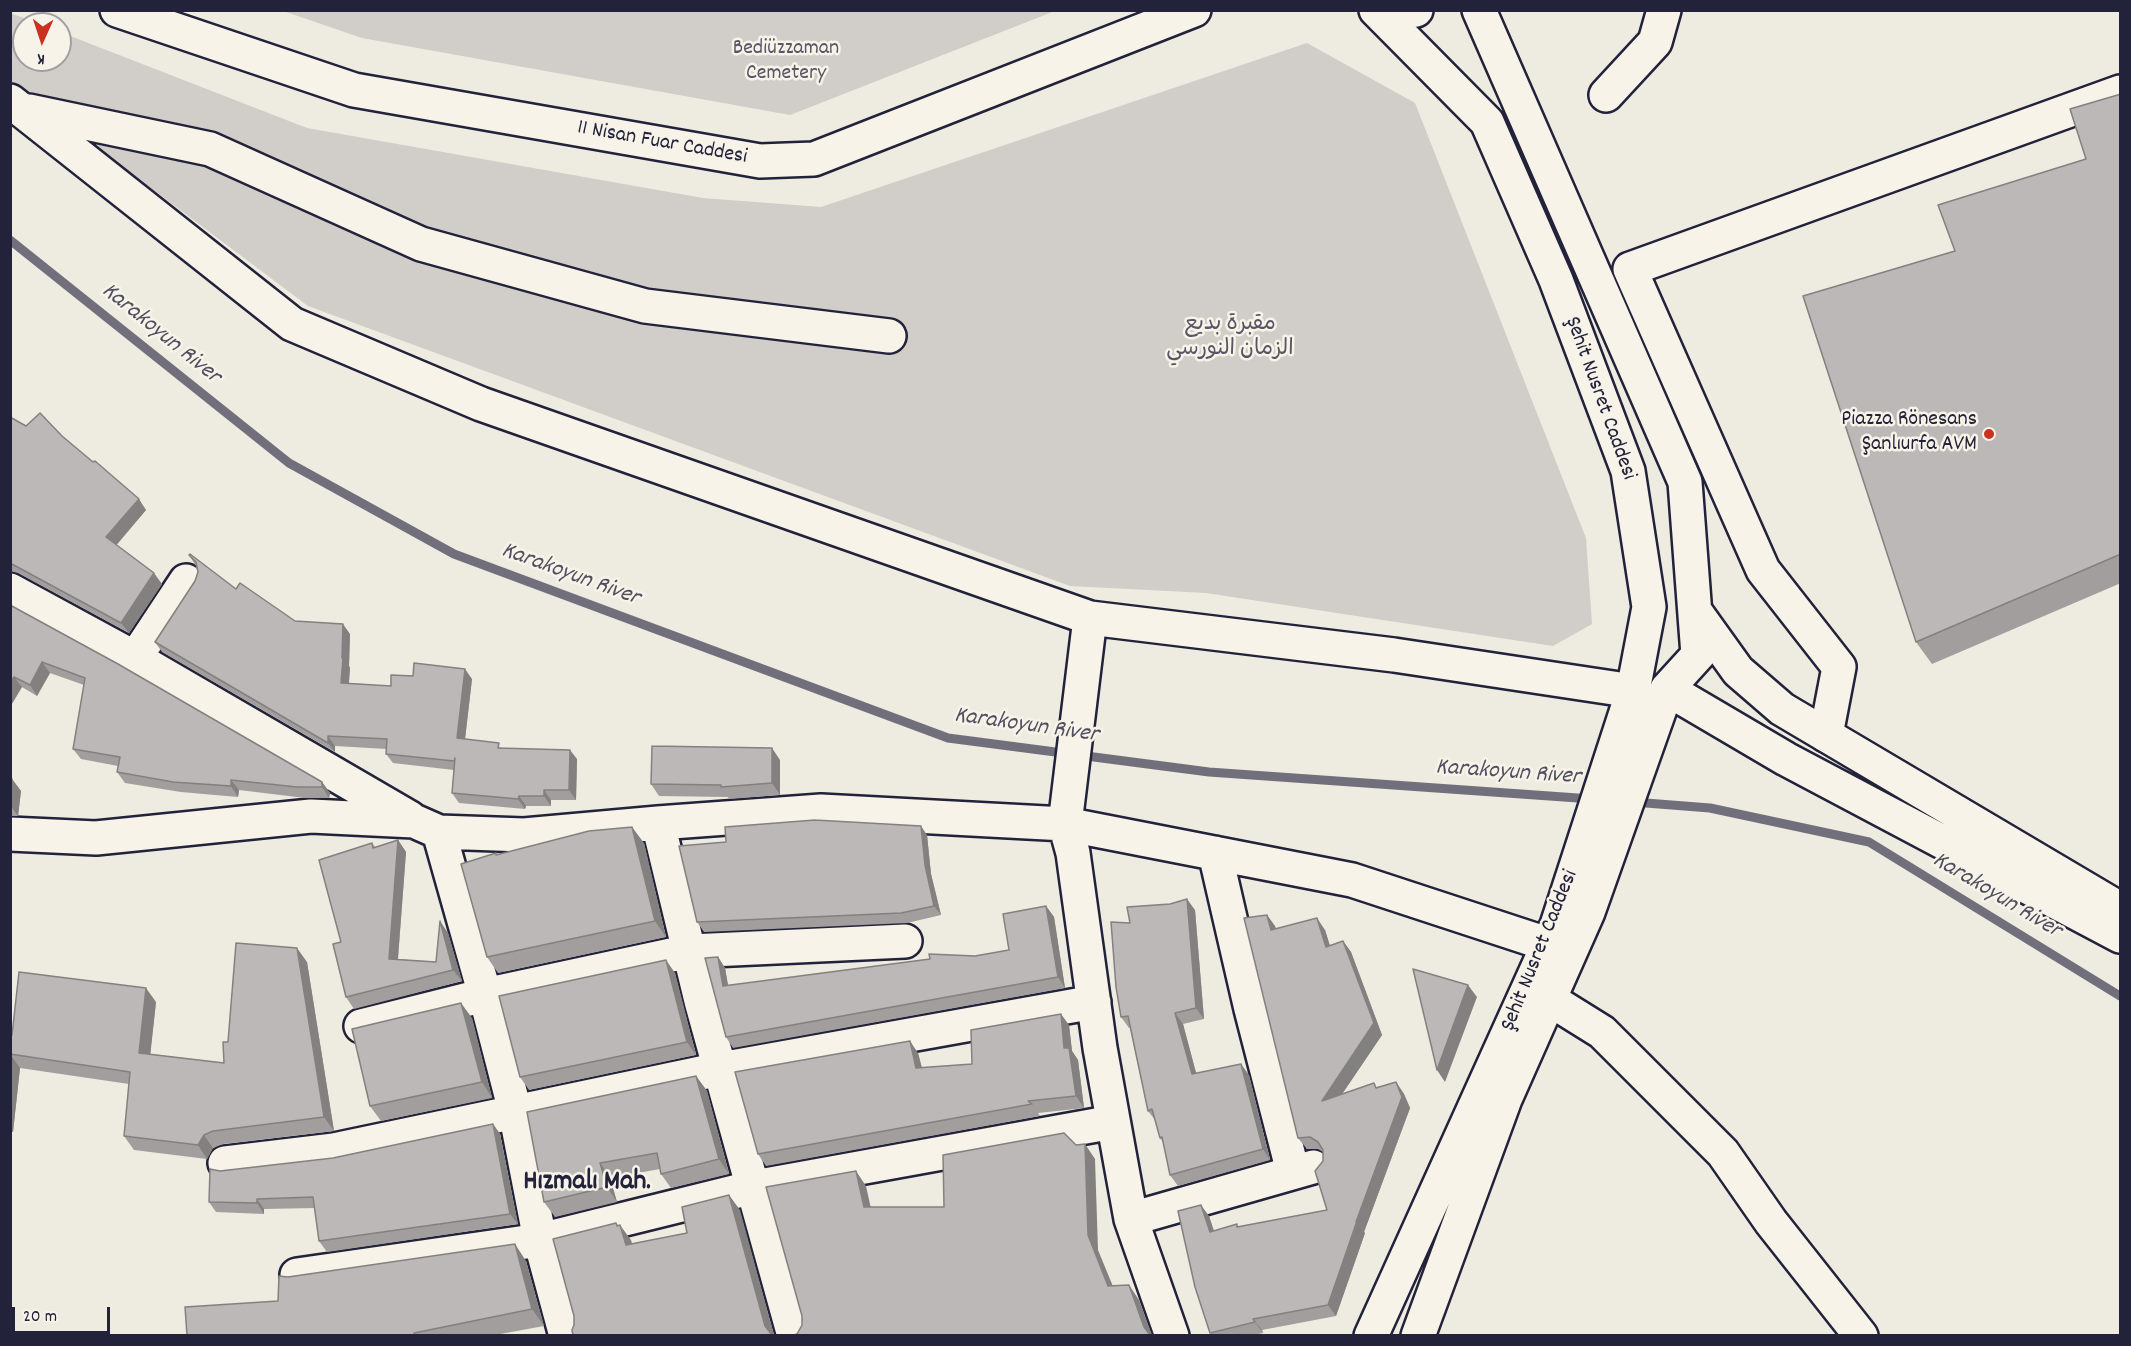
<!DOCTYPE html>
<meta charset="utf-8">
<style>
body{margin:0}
#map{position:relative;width:2131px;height:1346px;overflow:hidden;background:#eeebe1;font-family:Dekko,sans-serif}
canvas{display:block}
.frame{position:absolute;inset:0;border:12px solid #22223b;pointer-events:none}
.north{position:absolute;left:12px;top:12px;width:60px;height:60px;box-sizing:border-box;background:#f7f3e8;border:2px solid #a29fa3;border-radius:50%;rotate:183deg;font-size:16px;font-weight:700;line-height:24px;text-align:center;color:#22223b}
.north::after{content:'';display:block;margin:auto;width:21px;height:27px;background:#c8321e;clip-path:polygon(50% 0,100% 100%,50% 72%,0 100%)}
.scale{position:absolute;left:12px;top:1307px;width:98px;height:27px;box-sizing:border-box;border:3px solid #22223b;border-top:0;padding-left:8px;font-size:18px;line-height:21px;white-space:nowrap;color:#22223b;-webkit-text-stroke:4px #f7f3e8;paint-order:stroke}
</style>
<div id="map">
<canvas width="2131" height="1346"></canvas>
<div class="frame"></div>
<div class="north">K</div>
<div class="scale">20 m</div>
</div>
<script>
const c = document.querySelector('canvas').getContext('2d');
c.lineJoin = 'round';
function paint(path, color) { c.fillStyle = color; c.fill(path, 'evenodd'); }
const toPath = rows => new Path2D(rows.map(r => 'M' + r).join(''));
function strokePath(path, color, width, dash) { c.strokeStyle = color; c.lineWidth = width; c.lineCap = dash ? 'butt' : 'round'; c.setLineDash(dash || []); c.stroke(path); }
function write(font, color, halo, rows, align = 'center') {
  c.font = font + ' Dekko,"Playpen Sans Arabic",sans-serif'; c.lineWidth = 5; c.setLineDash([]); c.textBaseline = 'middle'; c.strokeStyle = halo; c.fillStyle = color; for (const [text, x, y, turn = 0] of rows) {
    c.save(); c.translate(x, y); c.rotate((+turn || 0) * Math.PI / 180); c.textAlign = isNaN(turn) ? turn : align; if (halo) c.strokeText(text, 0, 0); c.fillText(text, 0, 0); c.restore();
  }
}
const green = toPath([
 [283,11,1055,11,790,115,362,38],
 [10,13,40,24,24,24,24,60,60,60,60,32,307,128,703,198,821,207,1307,43,1415,103,1586,538,1592,624,1553,646,1206,593,1070,586,308,306,11,83]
]);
const stream = toPath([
 [10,240,289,463,454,554,948,738,1209,772,1592,799],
 [1633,802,1710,808,1869,842,2120,996]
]);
const minor = toPath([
 [1606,95,1655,42,1664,10],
 [10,101,292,324,481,404,1090,618,1394,655,1633,691],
 [29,111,210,149,421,244,645,306,889,336],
 [10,590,135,658,410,818],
 [1090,618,1065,824,1073,853,1100,1048,1131,1219,1172,1336],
 [135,658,186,581],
 [1826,735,1839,667,1763,570,1630,269,2120,92],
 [658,823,701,1001,794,1336],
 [439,832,485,995,515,1111,540,1240,566,1336],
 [10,834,96,838,311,816,414,821,439,832,524,835,658,823,821,811,1065,824,1352,880,1547,944],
 [1215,853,1251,1009,1293,1172],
 [1549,999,1602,1032,1723,1153,1771,1222,1861,1336],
 [361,1026,485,995,690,951,905,941],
 [225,1163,334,1150,720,1069,1094,1002],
 [1131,1219,1313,1167],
 [297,1275,540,1240,754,1187,1113,1122]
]);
const major = toPath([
 [117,10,354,90,760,161,814,159,1194,10],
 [1382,10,1400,13,1416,10],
 [1695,611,1738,671,1782,709,2120,909],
 [1667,689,1786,759,2120,936],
 [1371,1336,1557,925,1633,691,1649,607,1628,471,1556,280,1487,122,1376,10],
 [1418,1336,1505,1099,1588,912,1667,689,1698,655,1685,482,1479,10]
]);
const wall = toPath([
 [2121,94,2121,583,1932,664,1916,642,1955,251,2086,159],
 [10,417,26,426,62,436,146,510,116,545,162,584,129,633,18,573,10,571],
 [189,555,236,589,295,621,350,634,349,666,350,668,349,683,391,686,472,679,465,739,503,748,577,759,576,800,551,800,551,806,526,806,525,809,459,803,452,793,454,770,393,763,386,754,387,749,335,746,335,752,162,652,155,642,195,581,198,572,196,566],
 [10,605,322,782,330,793,329,798,305,798,239,790,238,797,181,792,125,783,117,772,118,766,81,759,73,749,84,685,50,673,37,696,22,687,10,707],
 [780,760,780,795,729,799,728,797,659,796,651,784],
 [10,779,12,779,21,791,18,816,10,816],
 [927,835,931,874,941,915,907,923,704,932,697,922],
 [398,840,406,852,398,959,436,962,448,933,462,981,354,1009,346,997,341,942,372,843,375,847],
 [644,843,666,937,498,973,487,957,496,853,497,855],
 [1046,906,1054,917,1065,988,733,1048,726,1037,718,957,725,968,728,985,975,956,1009,950],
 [1195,910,1204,1019,1183,1024,1196,1073,1249,1075,1270,1160,1178,1186,1170,1175,1163,1142,1160,1138,1155,1120,1148,1111,1130,1028,1129,1028,1121,1017,1130,923],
 [1267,915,1276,928,1325,930,1330,946,1343,941,1351,952,1382,1035,1342,1094,1377,1087,1396,1082,1404,1094,1410,1108,1364,1232,1365,1233,1336,1316,1262,1330,1263,1333,1254,1335,1212,1335,1210,1333,1209,1216,1214,1231,1237,1224,1238,1227,1327,1210,1323,1152,1318,1149,1307,1149,1298,1138],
 [307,962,334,1131,223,1144,213,1148,207,1159,134,1150,124,1136,129,1084,20,1068,13,1132,10,1132,10,1035,156,1002,150,1054,224,1063,228,1042],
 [675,973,696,1055,529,1090,520,1077],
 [472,1018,492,1098,381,1121,370,1106],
 [1069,1025,1072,1051,1078,1060,1084,1108,1038,1113,1040,1116,766,1166,758,1154,918,1053,922,1068,972,1064],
 [696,1076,707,1091,729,1174,671,1188,661,1174,660,1169,610,1178,617,1202,555,1217,544,1202],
 [493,1124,500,1134,518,1224,327,1252,319,1241,315,1208,264,1209,264,1214,216,1212,209,1202,333,1158],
 [526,1261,544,1326,495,1335,187,1335,278,1301,288,1277]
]);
const shadedWall = toPath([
 [139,499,146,510,114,548,106,537],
 [154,573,162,584,129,633,121,623],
 [343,624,350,634,349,666,350,668,348,693,341,683],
 [42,662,50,673,37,696,30,685],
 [465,669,472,679,464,748,457,738],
 [14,677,22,687,10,707,10,683],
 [328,736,335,746,335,752,328,743],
 [772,748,780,760,780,795,772,783],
 [570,750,577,759,576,800,569,790],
 [12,779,21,791,18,816,10,805],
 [231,780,239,790,238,797,231,786],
 [322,782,330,793,329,798,322,787],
 [544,790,551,800,551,806,544,796],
 [519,796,526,806,525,809,518,799],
 [921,826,927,835,931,874,941,915,934,906,925,865],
 [632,827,644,843,666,937,655,921],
 [398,840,406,852,397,970,389,959],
 [1187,899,1195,910,1204,1019,1196,1008],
 [1046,906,1054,917,1065,988,1058,977],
 [1267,915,1275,926,1279,941,1271,930],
 [1317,918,1325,930,1334,959,1326,947],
 [440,921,448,933,462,981,453,970],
 [1343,941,1351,952,1382,1035,1330,1112,1322,1101],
 [297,948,307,962,334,1131,324,1117],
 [718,957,725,968,730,997,723,986],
 [666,960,675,973,696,1055,687,1042],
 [1468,985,1477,997,1445,1082,1437,1070],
 [146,988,156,1002,149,1067,139,1053],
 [461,1003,472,1018,492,1098,482,1082],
 [1175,1013,1183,1024,1199,1084,1192,1074],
 [1061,1014,1069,1025,1072,1051,1078,1060,1084,1108,1076,1096,1064,1048],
 [910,1041,918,1053,925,1080,916,1068],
 [10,1054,20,1068,13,1132,10,1129],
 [1241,1064,1249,1075,1270,1160,1263,1149],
 [696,1076,707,1091,729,1174,719,1159],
 [1396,1082,1404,1094,1410,1108,1364,1232,1365,1233,1336,1316,1328,1305,1356,1222],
 [493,1124,500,1134,518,1224,510,1214],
 [204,1135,213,1148,207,1159,198,1145],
 [1085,1144,1095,1159,1098,1250,1119,1301,1108,1286,1088,1235],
 [600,1163,610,1178,617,1202,607,1187],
 [856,1171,866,1186,874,1222,864,1207],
 [729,1195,740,1210,774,1335,771,1335,765,1326],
 [257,1199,264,1209,264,1214,257,1203],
 [1201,1205,1209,1216,1218,1244,1210,1232],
 [616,1223,623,1232,620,1225,631,1240,637,1260,626,1245],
 [515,1244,526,1261,544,1326,532,1309],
 [1129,1285,1139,1300,1152,1335,1150,1335,1144,1327],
 [1253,1319,1262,1330,1263,1333,1255,1322]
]);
const building = toPath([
 [2121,94,2121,554,1916,642,1803,296,1955,251,1938,205,2086,159,2070,109,2121,94],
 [40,413,62,436,93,462,95,461,139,499,106,537,154,573,121,623,10,563,10,417,26,426,40,413],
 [190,554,236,589,240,583,295,621,343,624,342,658,343,658,341,683,391,686,391,675,413,676,414,663,465,669,457,738,499,743,498,748,570,750,569,790,544,790,544,796,519,796,518,799,452,793,455,758,454,761,386,754,387,739,328,736,328,743,155,642,195,581,198,572,196,562,189,555,190,554],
 [10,605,118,664,322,782,322,787,297,787,231,780,231,786,173,782,117,772,120,757,73,749,85,678,42,662,30,685,14,677,10,683,10,605],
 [652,746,772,748,772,783,721,787,721,785,651,784,652,746],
 [10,779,12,779,10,798,10,779],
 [815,820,921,826,925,865,934,906,901,913,697,922,679,846,726,842,725,827,815,820],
 [632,827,655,921,487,957,461,864,496,853,496,855,589,831,632,827],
 [398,840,389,959,436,962,440,921,453,970,346,997,333,944,341,942,319,860,372,843,373,848,398,840],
 [1187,899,1196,1008,1175,1013,1192,1074,1241,1064,1263,1149,1170,1175,1162,1137,1160,1138,1152,1109,1148,1111,1128,1016,1121,1017,1116,987,1111,922,1130,923,1127,907,1170,904,1187,899],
 [1046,906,1058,977,726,1037,705,958,718,957,723,986,930,959,929,954,975,956,1009,950,1003,914,1046,906],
 [1267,915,1271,930,1317,918,1326,947,1343,941,1374,1023,1322,1101,1374,1083,1376,1088,1396,1082,1402,1097,1356,1222,1357,1221,1328,1305,1253,1319,1255,1322,1210,1333,1195,1287,1178,1211,1201,1205,1210,1232,1237,1224,1237,1227,1327,1210,1315,1171,1323,1161,1323,1150,1318,1142,1310,1137,1298,1138,1244,918,1267,915],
 [236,943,297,948,324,1117,213,1131,204,1135,198,1145,124,1136,130,1072,10,1054,10,1035,12,1035,19,972,146,988,139,1053,224,1063,223,1042,228,1042,236,943],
 [666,960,687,1042,520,1077,499,996,666,960],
 [1413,969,1468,985,1437,1070,1413,969],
 [461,1003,482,1082,370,1106,352,1029,461,1003],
 [1061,1014,1064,1048,1069,1048,1076,1096,1028,1101,1032,1104,758,1154,735,1072,910,1041,916,1068,972,1064,971,1030,1061,1014],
 [696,1076,719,1159,661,1174,657,1153,600,1163,607,1187,544,1202,527,1112,696,1076],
 [493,1124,510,1214,319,1241,313,1197,257,1199,257,1203,209,1202,210,1169,220,1171,333,1158,493,1124],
 [1064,1133,1076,1145,1085,1144,1088,1235,1108,1286,1129,1285,1144,1327,1150,1335,794,1335,797,1334,802,1325,802,1316,766,1187,856,1171,864,1207,944,1207,943,1155,1064,1133],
 [729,1195,765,1326,772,1335,573,1335,572,1330,574,1325,574,1316,553,1239,616,1223,617,1226,620,1225,626,1245,687,1233,682,1207,729,1195],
 [515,1244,532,1309,414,1333,415,1335,187,1335,185,1307,278,1301,279,1276,288,1277,515,1244]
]);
const markers = [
 [1989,434,6,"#c8321e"]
];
const parkNames = [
 ["Bediüzzaman",786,50],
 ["Cemetery",786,75],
 ["مقبرة بديع",1230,326],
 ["الزمان النورسي",1230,351]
];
const streetNames = [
 ["11 Nisan Fuar Caddesi",662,144,10],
 ["Şehit Nusret Caddesi",1599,399,70],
 ["Şehit Nusret Caddesi",1541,951,-68]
];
const poiNames = [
 ["Piazza Rönesans",1977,421],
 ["Şanlıurfa AVM",1977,446]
];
const waterNames = [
 ["Karakoyun River",160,335,39],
 ["Karakoyun River",570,576,20],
 ["Karakoyun River",1026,727,8],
 ["Karakoyun River",1508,774,4],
 ["Karakoyun River",1996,897,31]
];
const districtNames = [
 ["Hızmalı Mah.",587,1184]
];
paint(green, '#d1cdc9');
strokePath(stream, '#716f7b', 9);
strokePath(minor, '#22223b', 38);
strokePath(major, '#22223b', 38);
strokePath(minor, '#f7f3e8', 33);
strokePath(major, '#f7f3e8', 33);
paint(wall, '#a19e9d');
paint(shadedWall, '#838180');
paint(building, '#bbb8b7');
strokePath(building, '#838180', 1.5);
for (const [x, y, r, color] of markers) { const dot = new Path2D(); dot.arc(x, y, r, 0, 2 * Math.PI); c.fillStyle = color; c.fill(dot); strokePath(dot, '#f7f3e8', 2); }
write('22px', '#575566', '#f7f3e8', parkNames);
write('22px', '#22223b', '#f7f3e8', streetNames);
write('22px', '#22223b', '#f7f3e8', poiNames, 'right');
write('italic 24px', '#504f60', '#f7f3e8', waterNames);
write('bold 28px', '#22223b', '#f7f3e8', districtNames);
</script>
